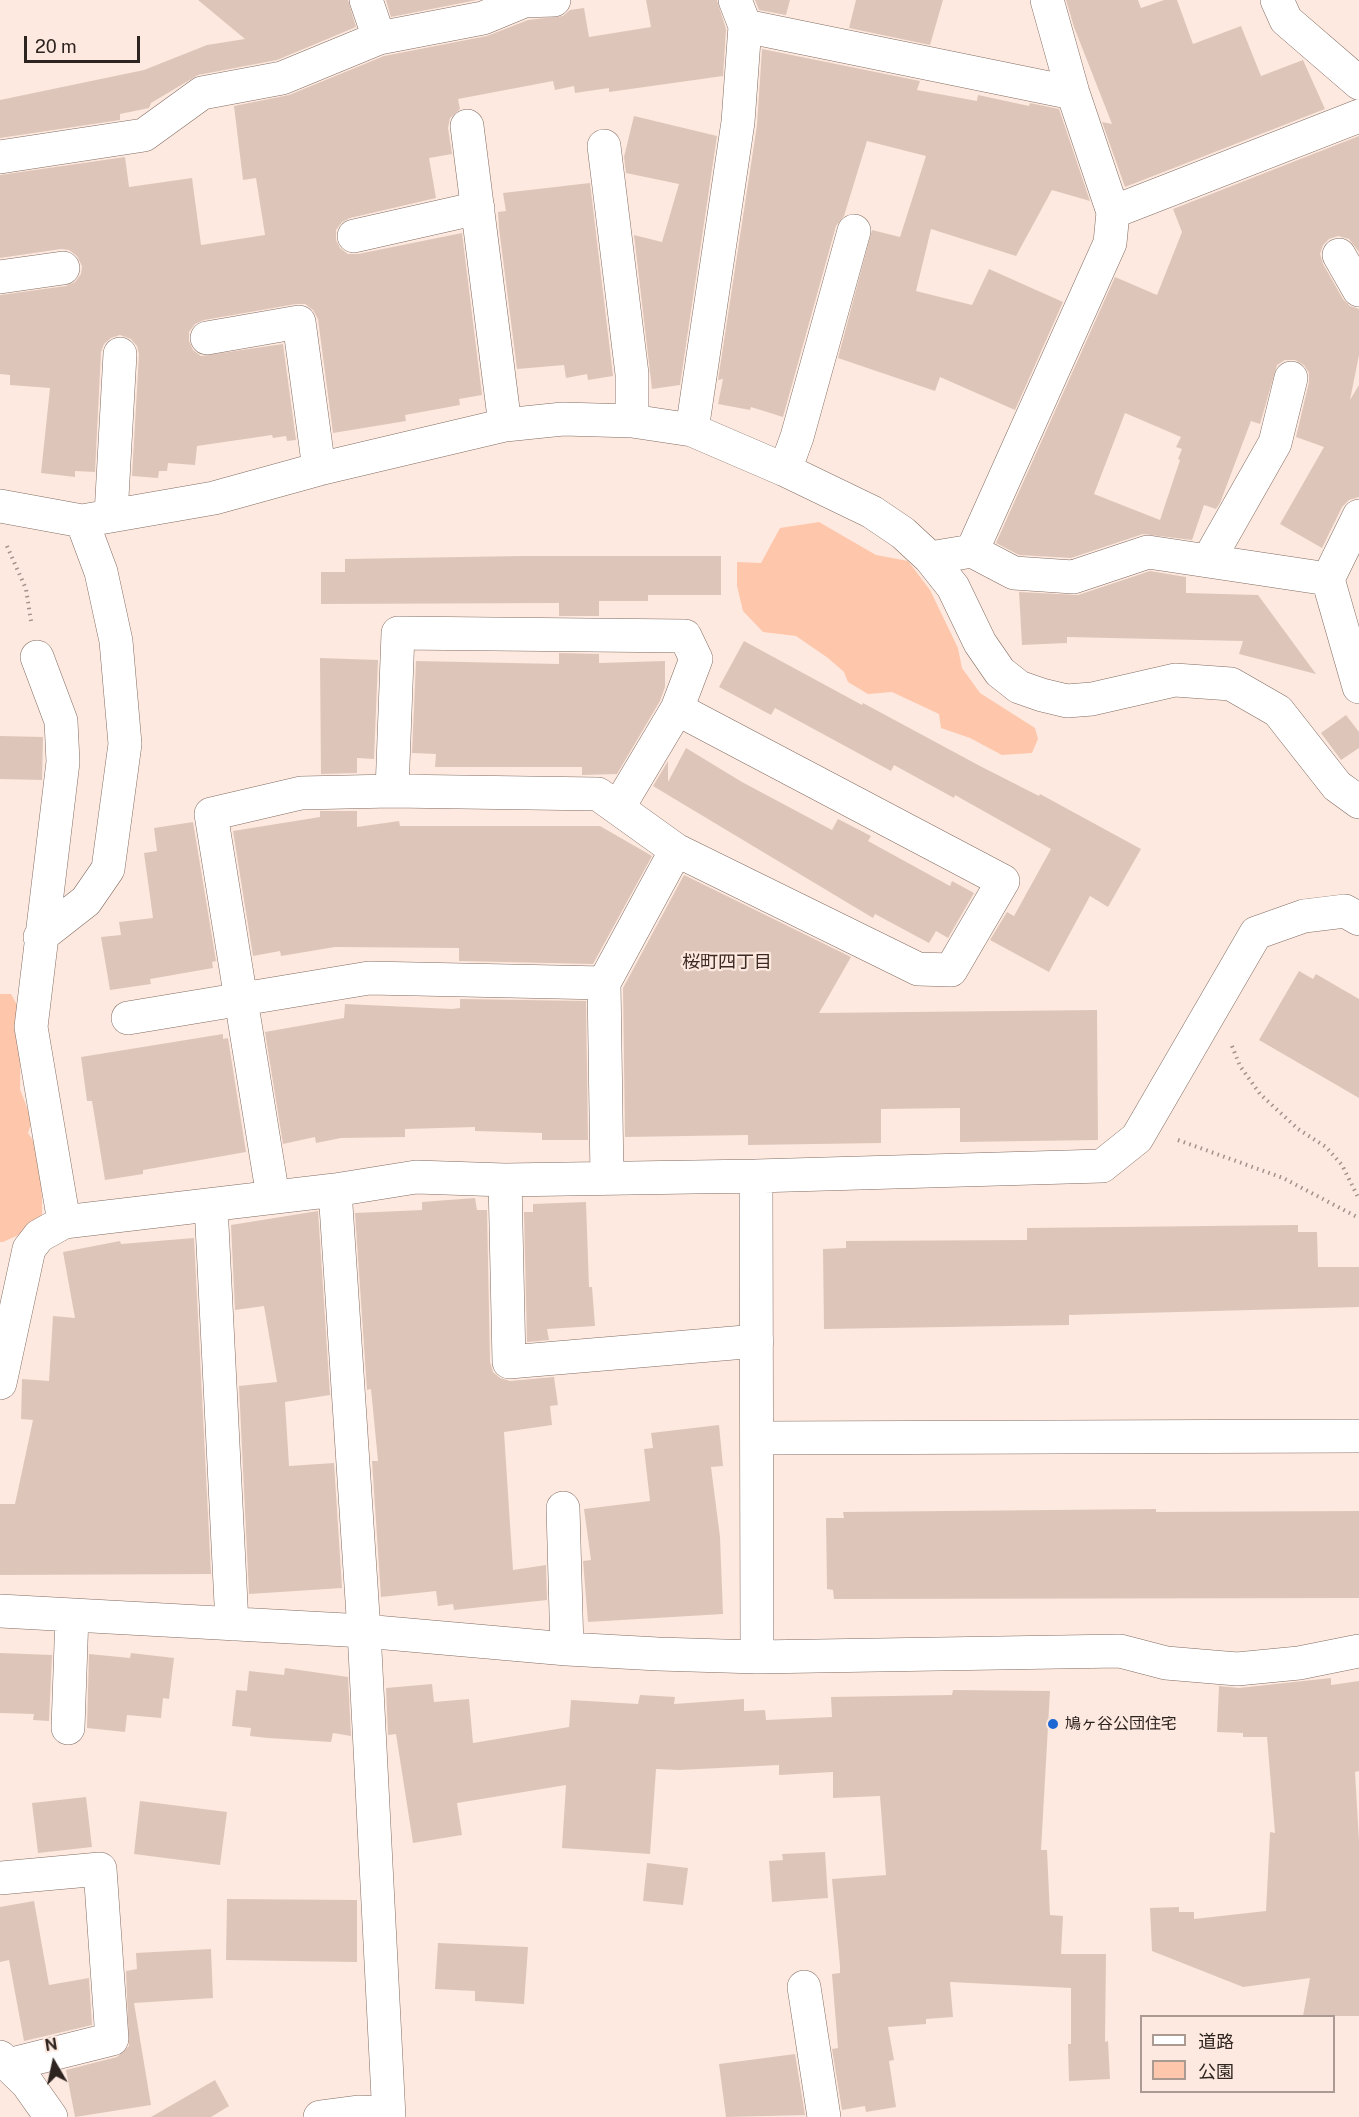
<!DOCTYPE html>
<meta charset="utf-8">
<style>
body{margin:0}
#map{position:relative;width:1359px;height:2117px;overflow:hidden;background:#fde9df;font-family:"Public Sans","Noto Sans JP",sans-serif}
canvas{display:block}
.legend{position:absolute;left:1140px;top:2015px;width:195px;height:78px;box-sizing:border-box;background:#fde9df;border:2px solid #aa9a92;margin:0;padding:8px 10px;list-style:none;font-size:18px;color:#2d231f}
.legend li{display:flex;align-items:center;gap:12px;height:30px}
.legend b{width:30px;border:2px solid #aa9a92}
.north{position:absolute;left:24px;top:2033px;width:60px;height:60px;-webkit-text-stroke:4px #fde9df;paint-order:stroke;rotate:351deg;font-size:16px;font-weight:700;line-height:24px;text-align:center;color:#2d231f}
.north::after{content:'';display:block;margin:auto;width:21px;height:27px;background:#2d231f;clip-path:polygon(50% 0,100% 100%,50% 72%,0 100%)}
.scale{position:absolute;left:24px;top:36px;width:116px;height:27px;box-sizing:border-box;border:3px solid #2d231f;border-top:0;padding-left:8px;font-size:18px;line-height:21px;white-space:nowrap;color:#2d231f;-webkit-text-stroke:4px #fde9df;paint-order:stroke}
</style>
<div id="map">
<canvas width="1359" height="2117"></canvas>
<ul class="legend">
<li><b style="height:8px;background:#fff"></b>道路</li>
<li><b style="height:16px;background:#fec7ac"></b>公園</li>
</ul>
<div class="north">N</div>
<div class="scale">20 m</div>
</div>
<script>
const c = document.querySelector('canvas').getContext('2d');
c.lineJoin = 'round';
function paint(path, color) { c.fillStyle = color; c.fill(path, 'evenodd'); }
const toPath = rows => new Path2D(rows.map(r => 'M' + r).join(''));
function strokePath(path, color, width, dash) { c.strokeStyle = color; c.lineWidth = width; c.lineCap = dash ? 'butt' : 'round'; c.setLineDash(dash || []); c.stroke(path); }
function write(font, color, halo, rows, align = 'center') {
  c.font = font + ' "Public Sans","Noto Sans JP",sans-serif'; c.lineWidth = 4.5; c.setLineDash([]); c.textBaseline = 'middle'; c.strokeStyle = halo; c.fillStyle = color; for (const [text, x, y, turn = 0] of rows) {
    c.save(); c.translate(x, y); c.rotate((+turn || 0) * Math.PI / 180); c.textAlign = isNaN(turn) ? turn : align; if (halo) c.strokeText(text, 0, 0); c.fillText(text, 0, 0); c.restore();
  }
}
const green = toPath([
 [819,522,876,555,908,561,930,590,958,648,962,668,980,693,1035,728,1038,739,1032,753,1002,755,970,738,941,728,939,714,892,692,868,694,848,682,844,672,828,658,796,636,763,632,743,611,737,586,737,562,761,563,780,528],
 [0,994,11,994,21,1012,20,1089,32,1121,28,1133,38,1148,42,1198,42,1219,23,1233,3,1242,0,1242]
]);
const building = toPath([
 [198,0,348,0,356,27,277,60,198,75,151,103,149,108,120,114,120,120,0,138,0,100,144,70,207,45,245,39],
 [386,0,477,0,391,17],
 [646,0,717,0,726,29,723,76,609,92,609,88,575,93,574,86,555,90,553,81,458,99,460,109,450,118,448,128,452,154,429,158,436,198,350,218,342,222,336,230,336,240,340,248,348,254,358,254,462,233,482,395,459,399,460,405,405,415,406,421,333,433,318,319,313,310,305,304,296,304,204,320,195,324,189,332,189,341,193,350,201,356,283,344,296,440,287,441,286,436,273,438,272,435,197,446,195,465,168,463,167,471,159,471,158,478,132,476,139,354,137,346,131,339,120,335,111,338,104,344,101,352,95,472,75,471,75,477,41,473,50,388,10,385,10,375,0,374,0,295,66,286,75,282,81,274,82,266,77,256,69,250,61,249,0,258,0,175,125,157,129,187,192,178,201,245,265,235,256,178,243,180,234,106,289,95,384,56,487,36,528,20,563,16,570,10,584,8,589,37,651,27],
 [755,0,790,0,786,15,759,10],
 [856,0,943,0,930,45,849,28],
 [1066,0,1138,0,1141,8,1164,0,1177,0,1193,44,1241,26,1261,76,1303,60,1325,109,1125,187,1102,122,1112,124,1074,27],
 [762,49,920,81,917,90,977,101,978,95,1029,106,1030,103,1059,109,1090,201,1052,190,1016,256,931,229,916,291,972,305,989,269,1063,302,1015,410,940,377,935,391,838,358,872,230,900,237,926,156,867,141,844,216,836,226,783,417,751,407,750,410,718,404,723,379,718,380,757,125],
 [634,116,717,136,680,385,652,389,634,235,662,242,679,184,626,173,624,157],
 [1359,136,1359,252,1349,239,1338,236,1329,239,1323,245,1320,254,1323,264,1343,299,1350,306,1359,309,1359,355,1350,400,1359,385,1359,497,1349,500,1342,507,1322,548,1280,524,1324,447,1296,437,1309,382,1309,373,1304,365,1295,360,1285,360,1277,365,1260,424,1251,421,1220,503,1216,509,1204,505,1192,540,1143,534,1071,558,1019,555,996,543,1115,277,1157,295,1182,232,1173,209],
 [1125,413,1181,437,1176,447,1182,449,1178,459,1180,460,1160,520,1094,494],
 [590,183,613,376,588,380,587,374,566,378,564,365,517,369,499,228,498,212,506,211,503,193],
 [521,556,721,556,721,595,648,595,648,601,599,601,599,616,559,616,559,603,321,604,321,572,345,572,345,559],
 [1150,571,1186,577,1186,593,1258,595,1316,674,1239,654,1243,641,1067,637,1067,643,1022,645,1019,592,1078,595],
 [744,641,862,705,863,703,980,766,1039,796,1040,794,1141,849,1108,907,1090,896,1049,972,990,940,1007,912,1014,916,1051,849,955,795,954,798,894,765,891,771,775,708,771,715,719,687],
 [559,653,599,654,599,663,665,661,665,687,660,701,617,774,582,775,582,767,435,767,436,754,412,753,416,661,559,664],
 [320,658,378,660,374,759,357,758,357,773,321,774],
 [1346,715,1359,732,1359,748,1341,760,1321,733],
 [0,736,43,737,42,780,0,779],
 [686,748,742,782,832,830,838,819,871,836,868,841,950,886,952,881,974,893,948,938,936,931,929,943,875,914,873,918,653,786,668,761,668,782],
 [320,811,357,811,357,827,399,821,400,826,600,826,652,856,593,964,459,961,459,948,335,947,281,956,280,951,253,956,233,831,320,817],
 [193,822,216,961,212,962,213,968,150,979,151,984,110,990,101,937,121,935,119,922,153,918,144,853,157,851,154,828],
 [684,875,851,957,819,1013,1097,1010,1098,1140,960,1142,960,1108,881,1109,881,1143,748,1145,748,1135,625,1137,623,988],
 [1299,971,1313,979,1316,974,1359,999,1359,1098,1259,1040],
 [460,999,586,1001,588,1140,542,1140,542,1133,475,1131,475,1127,405,1129,405,1137,341,1138,316,1143,315,1137,283,1144,265,1032,344,1018,345,1004,452,1009,460,1008],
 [223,1034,223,1039,228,1038,246,1152,143,1170,143,1174,105,1180,92,1101,87,1101,81,1057],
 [475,1198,477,1210,487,1210,490,1362,493,1372,500,1378,510,1381,554,1377,558,1405,550,1406,552,1425,504,1432,513,1570,546,1565,547,1600,454,1610,453,1604,438,1606,436,1591,381,1597,372,1461,378,1461,371,1389,367,1390,355,1213,422,1210,422,1202],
 [586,1202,589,1287,592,1287,595,1326,547,1329,549,1340,527,1342,524,1212,533,1212,533,1204],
 [318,1211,330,1395,285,1402,289,1466,334,1463,342,1588,249,1594,239,1386,277,1382,264,1306,235,1310,231,1225],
 [1298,1225,1298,1232,1317,1232,1318,1267,1359,1267,1359,1307,1069,1315,1069,1325,824,1329,823,1249,846,1248,846,1241,1027,1240,1027,1228],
 [194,1238,211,1574,0,1575,0,1504,15,1504,33,1420,21,1419,22,1379,49,1381,53,1316,75,1318,63,1252,120,1241,121,1244],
 [719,1425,723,1466,711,1467,720,1537,723,1614,588,1622,583,1561,591,1560,584,1509,650,1501,644,1449,653,1448,651,1433],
 [1156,1509,1156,1512,1359,1511,1359,1598,834,1599,833,1590,827,1589,826,1518,844,1518,843,1512],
 [0,1653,52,1655,49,1721,33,1720,34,1714,0,1713],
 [131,1653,174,1658,169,1699,163,1698,161,1718,127,1715,125,1732,87,1728,89,1654,130,1658],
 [285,1668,348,1677,351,1736,333,1733,331,1742,268,1738,250,1736,251,1728,232,1726,236,1690,247,1691,249,1671,284,1675],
 [1331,1678,1331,1685,1359,1681,1359,1771,1355,1772,1359,1842,1359,2016,1303,2016,1310,1978,1243,1987,1152,1951,1150,1908,1179,1907,1179,1912,1194,1912,1194,1919,1266,1911,1270,1832,1275,1833,1267,1737,1243,1737,1243,1733,1217,1732,1219,1686,1239,1688],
 [432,1684,434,1702,469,1699,473,1743,569,1727,571,1700,638,1704,640,1695,675,1697,674,1704,744,1699,744,1711,765,1710,766,1720,832,1717,831,1697,952,1695,953,1690,1050,1691,1041,1850,1047,1850,1050,1915,1063,1916,1061,1954,1106,1954,1105,2042,1108,2041,1110,2079,1069,2081,1068,2044,1071,2044,1071,1988,950,1982,953,2017,926,2019,926,2024,888,2027,894,2060,889,2061,896,2107,866,2112,865,2106,842,2110,832,2049,838,2048,832,1974,840,1973,840,1966,832,1879,886,1875,880,1796,833,1798,833,1772,779,1775,779,1765,679,1770,656,1769,650,1854,562,1848,566,1785,457,1803,462,1835,413,1843,396,1734,388,1735,386,1688],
 [86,1797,92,1847,38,1853,32,1803],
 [140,1801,227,1812,220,1865,134,1854],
 [825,1852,828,1898,772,1902,769,1861,783,1860,782,1854],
 [647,1863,688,1868,683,1905,643,1901],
 [227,1899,357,1900,357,1962,226,1960],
 [34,1901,49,1985,89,1978,92,2025,24,2041,9,1960,0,1962,0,1907],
 [438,1943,528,1947,524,2004,475,2001,475,1991,435,1989],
 [211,1949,213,1998,134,2003,151,2105,75,2117,66,2070,117,2057,129,2046,126,1971,137,1969,136,1953],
 [795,2054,805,2115,726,2117,719,2064],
 [215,2080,229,2106,211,2117,151,2117]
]);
const path = toPath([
 [7,546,26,589,31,621],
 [1232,1046,1240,1066,1260,1094,1298,1129,1326,1147,1342,1165,1359,1199],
 [1178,1140,1283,1178,1359,1218]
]);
const minor = toPath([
 [366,0,379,38],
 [1277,0,1286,20,1359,83],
 [745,26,1073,93],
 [467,126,505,425],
 [604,146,632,374,632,421],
 [0,157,144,135,202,93,282,78,379,38,483,18,524,1,554,0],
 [1113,212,1359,116],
 [354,236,478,208],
 [1339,255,1359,290],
 [0,277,63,268],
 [207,338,299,322,319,469],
 [692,430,738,122,745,26,735,0],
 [785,470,797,437,854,231],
 [0,506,82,521,214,498,319,469,505,425,563,419,632,421,692,430,785,470,872,512,903,533,930,558,972,551,1014,573,1073,577,1148,552,1328,579,1359,687],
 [111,515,120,354],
 [972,551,1110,243,1113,212,1073,93,1047,0],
 [930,558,953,587,980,643,1000,672,1019,687,1042,695,1067,701,1092,699,1175,680,1231,684,1278,711,1337,786,1359,802],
 [1208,561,1275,443,1291,378],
 [1328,579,1359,516],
 [37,657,61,721,63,762,31,1027,64,1222,335,1190,416,1177,505,1180,756,1176,757,1657],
 [392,791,598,794,676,850],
 [618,808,677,709],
 [40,937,86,901,108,869,125,744,116,641,101,572,82,521],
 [128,1018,369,978,604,983],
 [756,1176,1102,1166,1137,1138,1256,933,1304,916,1345,911,1359,919],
 [505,1180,509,1362,757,1341],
 [335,1190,364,1631,389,2117],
 [273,1197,211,814,301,793,392,791,398,633,685,636,696,659,677,709,1003,881,951,970,918,969,676,850,604,983,607,1178],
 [211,1205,232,1624],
 [0,1383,29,1249,39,1236,64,1222],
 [757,1438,1359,1436],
 [563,1508,567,1649],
 [0,1611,364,1631,567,1649,658,1654,757,1657,1120,1651,1166,1663,1237,1669,1299,1663,1359,1651],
 [68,1728,72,1615],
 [0,1878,100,1869,112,2039,8,2065],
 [804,1987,824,2117],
 [0,2057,27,2083,51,2117],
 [320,2117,358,2112,388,2113]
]);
const markers = [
 [1053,1724,6,"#1e68d3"]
];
const poiNames = [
 ["鳩ヶ谷公団住宅",1065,1724]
];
const neighbourhoodNames = [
 ["桜町四丁目",727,962]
];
paint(green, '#fec7ac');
paint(building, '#dec5b9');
strokePath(minor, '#826c62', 34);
strokePath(path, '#a2928b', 4, [1.5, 4.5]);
strokePath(minor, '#fff', 33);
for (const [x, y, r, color] of markers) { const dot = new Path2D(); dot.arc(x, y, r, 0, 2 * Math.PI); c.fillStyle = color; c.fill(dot); strokePath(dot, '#fde9df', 2); }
write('16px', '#2d231f', '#fde9df', poiNames, 'left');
write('18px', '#3c2921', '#fde9df', neighbourhoodNames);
</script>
